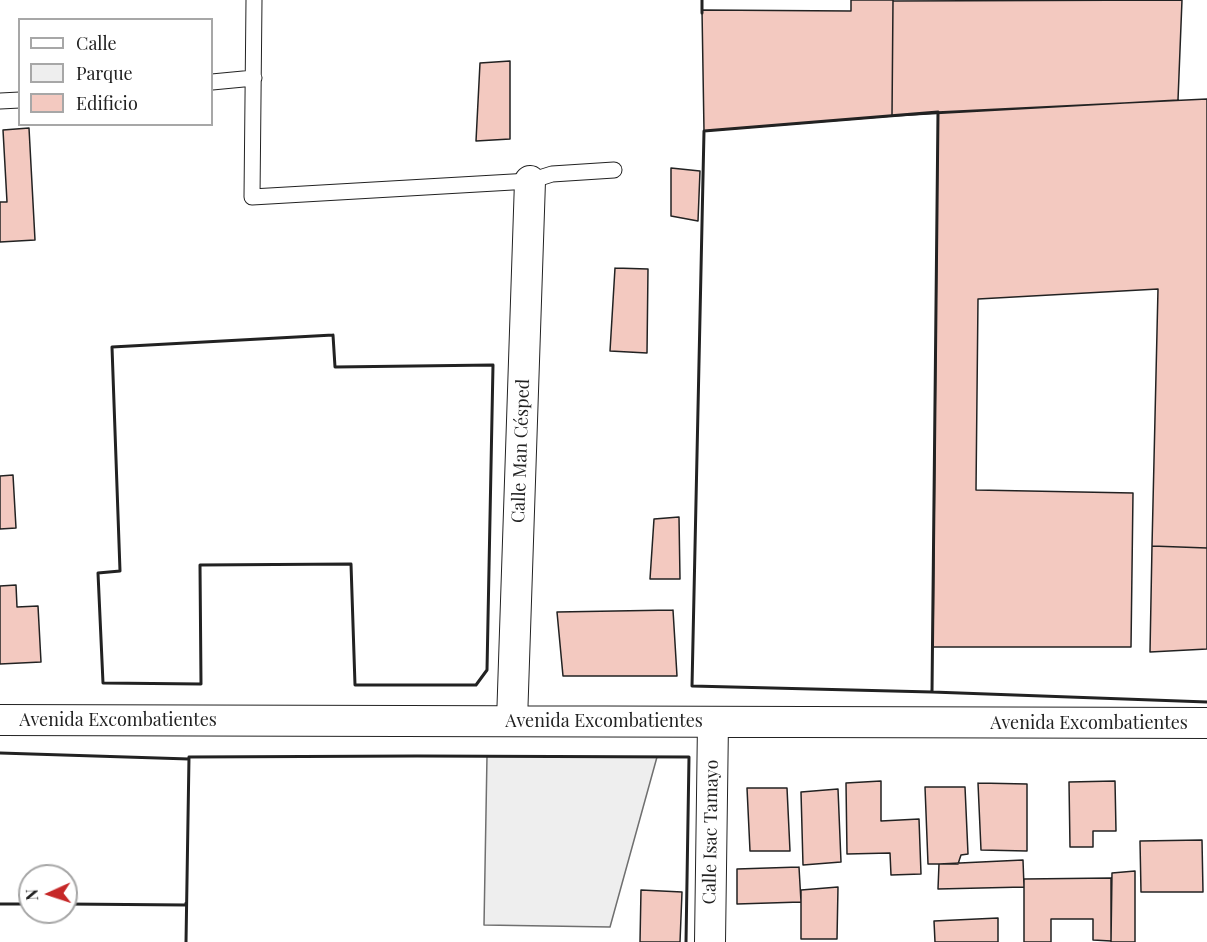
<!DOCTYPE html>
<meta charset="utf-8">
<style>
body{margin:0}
#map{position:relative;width:1207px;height:942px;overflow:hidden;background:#fff;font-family:"Playfair Display",serif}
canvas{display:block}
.legend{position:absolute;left:18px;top:18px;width:195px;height:108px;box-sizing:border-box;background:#fff;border:2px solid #a7a7a7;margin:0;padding:8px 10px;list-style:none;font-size:18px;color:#222}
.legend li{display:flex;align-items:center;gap:12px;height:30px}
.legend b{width:30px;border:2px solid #a7a7a7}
.north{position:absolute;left:18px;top:864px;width:60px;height:60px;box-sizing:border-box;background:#fff;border:2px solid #a7a7a7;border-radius:50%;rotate:267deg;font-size:16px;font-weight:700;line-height:24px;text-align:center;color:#222}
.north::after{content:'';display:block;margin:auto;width:21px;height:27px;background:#c62828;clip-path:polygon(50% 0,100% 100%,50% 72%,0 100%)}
</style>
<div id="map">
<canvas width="1207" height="942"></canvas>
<ul class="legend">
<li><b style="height:8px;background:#fff"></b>Calle</li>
<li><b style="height:16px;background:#eee"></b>Parque</li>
<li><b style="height:16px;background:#f3c9c0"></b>Edificio</li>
</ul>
<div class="north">N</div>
</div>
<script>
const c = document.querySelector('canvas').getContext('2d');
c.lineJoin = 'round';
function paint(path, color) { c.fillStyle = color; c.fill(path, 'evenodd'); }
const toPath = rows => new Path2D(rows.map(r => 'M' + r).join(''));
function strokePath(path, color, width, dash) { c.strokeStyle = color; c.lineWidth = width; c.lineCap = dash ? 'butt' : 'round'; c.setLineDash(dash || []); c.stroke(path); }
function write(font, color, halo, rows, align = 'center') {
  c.font = font + ' "Playfair Display",serif'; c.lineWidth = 4.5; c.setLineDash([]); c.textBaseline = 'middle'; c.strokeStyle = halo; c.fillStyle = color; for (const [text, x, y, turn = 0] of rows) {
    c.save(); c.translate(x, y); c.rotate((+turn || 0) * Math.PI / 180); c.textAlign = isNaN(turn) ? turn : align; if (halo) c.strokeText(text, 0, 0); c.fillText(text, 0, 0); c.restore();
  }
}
const green = toPath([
 [487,756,657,757,610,927,484,925,487,756]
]);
const building = toPath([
 [851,0,893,0,892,116,704,131,702,10,851,11,851,0],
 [1182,0,1178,100,892,116,893,1,1182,0],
 [510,61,510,139,476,141,480,63,510,61],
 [1207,99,1207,548,1152,546,1158,289,978,299,976,490,1133,493,1131,647,933,647,938,112,1207,99],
 [29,128,35,240,0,242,0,202,7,202,3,130,29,128],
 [671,168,700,171,698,221,671,216,671,168],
 [615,268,648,269,647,353,610,351,615,268],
 [13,475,16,528,0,529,0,476,13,475],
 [679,517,680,579,650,579,654,519,679,517],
 [1152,546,1207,548,1207,649,1150,652,1152,546],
 [16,585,17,607,38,606,41,662,0,664,0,586,16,585],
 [673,610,677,676,563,676,557,612,673,610],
 [881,781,881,821,919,819,921,874,891,875,890,853,847,854,846,783,881,781],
 [1115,781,1116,831,1093,831,1093,847,1070,847,1069,782,1115,781],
 [978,783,1027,784,1027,851,981,850,978,783],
 [925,787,965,787,968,854,961,855,958,864,928,864,925,787],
 [747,788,787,788,790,851,750,851,747,788],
 [838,789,841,862,803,865,801,792,838,789],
 [1202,840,1203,892,1141,892,1140,841,1202,840],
 [1023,860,1024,887,938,889,939,864,1023,860],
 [799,867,801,902,737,904,737,869,799,867],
 [1135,871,1135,942,1111,942,1112,873,1135,871],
 [1111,878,1111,941,1093,940,1093,919,1051,919,1051,942,1024,942,1024,879,1111,878],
 [838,887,837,939,801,939,801,890,838,887],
 [641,890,682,892,680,942,640,942,641,890],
 [998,918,998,942,935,942,934,921,998,918]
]);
const lane = toPath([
 [254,0,252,197,530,181,552,174,614,170],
 [212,82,254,78],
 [0,101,20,100]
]);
const street = toPath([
 [0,720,1207,723],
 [512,721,530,181],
 [710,942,713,722]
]);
const wall = toPath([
 [702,13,702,0],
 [938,112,932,692,692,686,704,131,938,112],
 [333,335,335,367,493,365,487,670,476,685,355,685,351,564,200,565,201,684,103,683,98,573,120,571,112,347,333,335],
 [932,689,932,692,1207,702],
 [0,753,189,759],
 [0,904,30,904],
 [66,904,186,905,186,903],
 [186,942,189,757,417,756,689,757,686,942]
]);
const streetNames = [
 ["Calle Man Césped",521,451,-88],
 ["Avenida Excombatientes",118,720],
 ["Avenida Excombatientes",604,721],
 ["Avenida Excombatientes",1089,723],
 ["Calle Isac Tamayo",711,832,-89]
];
paint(green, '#eee');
strokePath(green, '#6f6f6f', 1.5);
paint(building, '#f3c9c0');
strokePath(building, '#222', 1.5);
strokePath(lane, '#222', 17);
strokePath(street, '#222', 32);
strokePath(lane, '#fff', 15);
strokePath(street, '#fff', 30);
strokePath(wall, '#222', 3);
write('18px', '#222', '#fff', streetNames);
</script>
